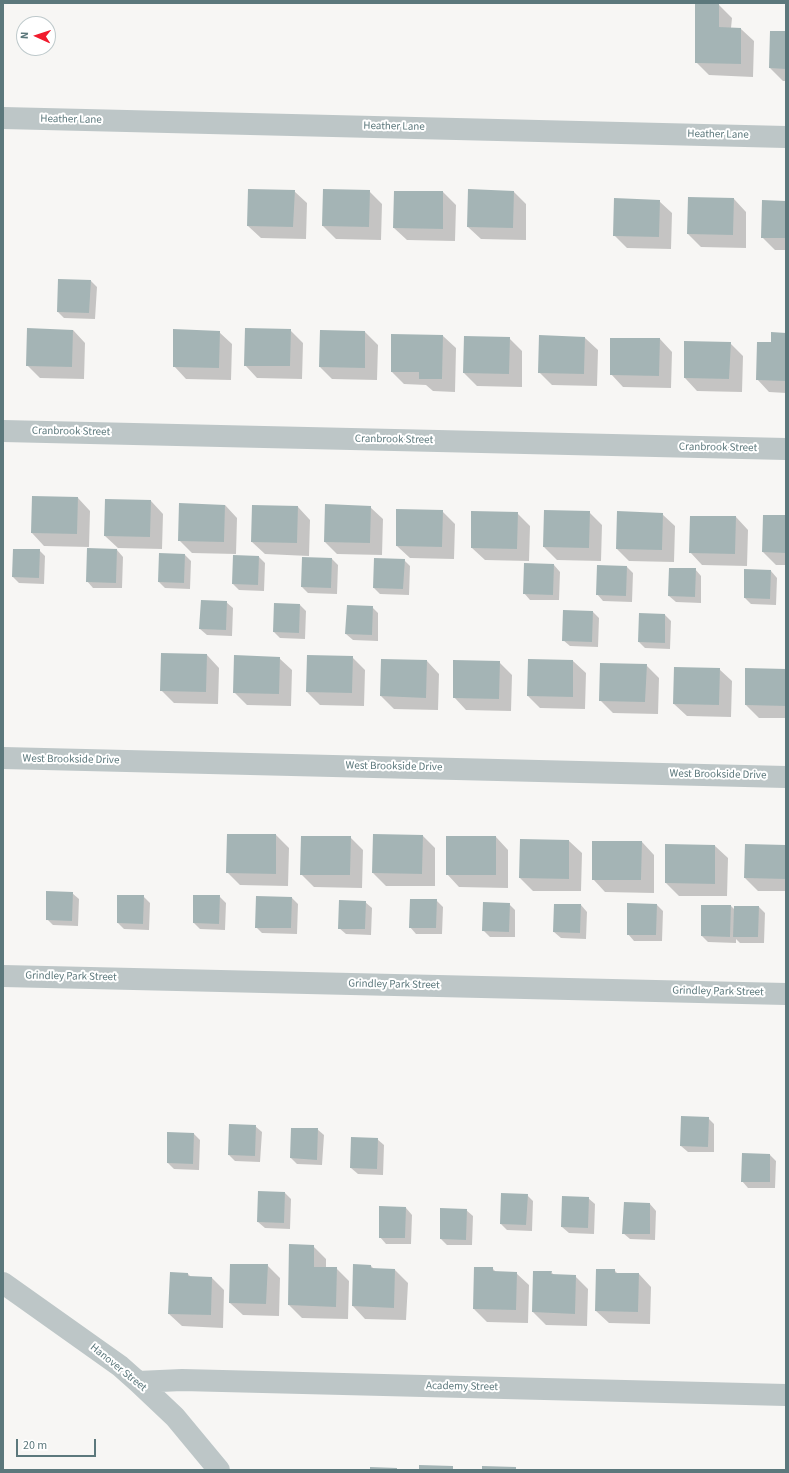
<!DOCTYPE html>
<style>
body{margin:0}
#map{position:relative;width:789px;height:1473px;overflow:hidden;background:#f7f6f4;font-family:"Source Sans 3",sans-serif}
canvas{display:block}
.frame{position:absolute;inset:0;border:4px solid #5c787c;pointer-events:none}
.north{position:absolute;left:16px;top:16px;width:40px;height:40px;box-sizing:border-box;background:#fff;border:1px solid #bec9cb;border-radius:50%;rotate:273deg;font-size:11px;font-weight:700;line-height:16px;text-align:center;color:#5c787c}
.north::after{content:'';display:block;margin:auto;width:14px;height:18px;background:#f11b2d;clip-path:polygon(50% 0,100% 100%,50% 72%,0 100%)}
.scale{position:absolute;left:16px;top:1439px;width:80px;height:18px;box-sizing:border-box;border:2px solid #5c787c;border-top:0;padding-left:5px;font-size:12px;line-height:14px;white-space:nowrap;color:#5c787c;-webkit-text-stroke:3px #fff;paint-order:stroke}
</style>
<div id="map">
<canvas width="789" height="1473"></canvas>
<div class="frame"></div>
<div class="north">N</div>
<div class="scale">20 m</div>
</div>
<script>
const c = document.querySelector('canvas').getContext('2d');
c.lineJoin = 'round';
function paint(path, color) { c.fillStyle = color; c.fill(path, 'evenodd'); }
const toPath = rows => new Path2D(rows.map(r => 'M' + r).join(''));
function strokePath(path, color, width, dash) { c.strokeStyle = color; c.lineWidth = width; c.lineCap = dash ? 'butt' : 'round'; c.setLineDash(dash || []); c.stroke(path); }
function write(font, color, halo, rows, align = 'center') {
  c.font = font + ' "Source Sans 3",sans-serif'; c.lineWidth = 4; c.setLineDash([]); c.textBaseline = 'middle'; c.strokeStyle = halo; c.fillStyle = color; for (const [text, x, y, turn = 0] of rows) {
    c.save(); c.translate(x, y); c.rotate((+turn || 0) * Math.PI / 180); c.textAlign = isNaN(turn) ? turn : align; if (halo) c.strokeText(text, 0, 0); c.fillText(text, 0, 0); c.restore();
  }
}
const shadow = toPath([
 [719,5,732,18,731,28,741,29,754,41,753,77,709,75,696,62],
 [786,32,786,81,783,81,770,68],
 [294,191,307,203,306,239,261,238,248,226],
 [369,191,382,204,381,240,336,239,323,226],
 [443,192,456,205,455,241,407,240,394,228],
 [514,192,526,204,526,240,481,239,468,227],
 [734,199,746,212,746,248,701,247,688,234],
 [659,201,672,213,671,249,627,248,614,235],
 [786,202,786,250,775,250,762,237],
 [59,280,91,281,97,287,95,319,64,318,58,312],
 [73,330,85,343,84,379,40,378,27,365],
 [290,330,303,343,302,379,257,378,245,365],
 [219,332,232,344,231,380,186,379,174,366],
 [365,332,378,345,377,380,332,379,320,367],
 [786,334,786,393,769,392,757,379,771,343],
 [443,336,456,348,455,392,433,391,426,385,404,384,392,372],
 [540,336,585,338,598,350,597,386,552,385,539,372],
 [509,338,522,351,522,387,477,386,464,373],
 [660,339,672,352,671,388,623,387,611,374],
 [730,343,743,356,742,392,697,391,685,378],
 [78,498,90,511,89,547,44,546,32,533],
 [151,501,163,514,162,549,118,548,105,536],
 [225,505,237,518,236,554,192,553,179,540],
 [298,507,310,520,309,556,265,554,252,542],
 [370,507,383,519,382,555,337,554,325,542],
 [442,511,455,524,454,559,410,558,397,546],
 [589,512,602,525,601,561,557,560,544,547],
 [517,513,530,526,529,561,485,560,472,548],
 [662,514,675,526,674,562,629,561,617,549],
 [786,516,786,565,776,565,763,552],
 [736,517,748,530,747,566,702,565,690,552],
 [14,550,39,550,45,556,44,584,19,583,13,577],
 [117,550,123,557,122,588,93,588,87,581],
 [185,555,191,561,190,589,165,588,159,582],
 [259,557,265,563,264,591,239,590,233,584],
 [332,559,338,565,337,594,308,593,302,587],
 [404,560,410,566,409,595,380,594,374,588],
 [554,565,560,572,559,600,530,600,524,593],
 [627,567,633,573,632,602,603,601,597,594],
 [695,569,701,576,701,603,676,602,669,596],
 [771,571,777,578,776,605,751,604,745,598],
 [226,602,233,608,232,636,207,635,200,629],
 [300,605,306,611,305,639,280,638,274,632],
 [372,607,378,613,378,641,353,640,346,634],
 [593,612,599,618,598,647,570,646,563,640],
 [665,615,671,621,670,649,645,648,639,642],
 [207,655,219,668,218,704,174,703,161,690],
 [352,657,365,670,364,706,320,705,307,692],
 [279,658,292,670,291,706,247,705,234,692],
 [382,660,427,661,439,674,438,710,394,709,381,696],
 [529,660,573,661,586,673,585,709,540,708,528,696],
 [499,662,512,675,511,711,466,710,454,697],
 [646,665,659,678,658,714,613,713,600,700],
 [719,669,732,681,731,717,687,716,674,704],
 [786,670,786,718,759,718,746,705],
 [276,835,289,848,288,886,240,885,227,872],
 [423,836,435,848,435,886,386,886,373,873],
 [350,837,363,850,362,888,314,887,301,874],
 [496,837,508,850,508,888,459,887,447,874],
 [569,841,582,853,581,891,533,891,520,878],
 [642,842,654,855,654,893,605,892,593,879],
 [715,846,728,858,727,896,679,896,666,883],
 [786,846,786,891,758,891,745,878],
 [72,893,79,899,78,926,53,925,47,919],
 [143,896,150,903,149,930,124,929,118,923],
 [219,896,226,903,225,930,200,929,194,923],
 [292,898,298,904,297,934,262,933,256,927],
 [436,900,443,907,442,934,416,934,410,927],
 [365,902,372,908,371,935,346,934,339,928],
 [509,904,515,910,515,937,490,937,483,930],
 [581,905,587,912,586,939,561,938,554,932],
 [657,905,663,911,662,941,634,941,628,934],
 [731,906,735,910,759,907,765,913,764,943,740,943,736,939,736,943,708,942,702,936],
 [708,1118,714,1124,714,1152,688,1152,681,1146],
 [255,1126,262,1132,260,1162,235,1161,229,1155],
 [317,1129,324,1135,322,1165,297,1164,291,1158],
 [168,1133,194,1134,200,1140,199,1170,174,1169,168,1163],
 [377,1139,384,1145,383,1175,358,1174,351,1168],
 [770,1155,776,1161,775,1188,748,1188,742,1181],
 [285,1193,291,1199,290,1229,265,1228,258,1222],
 [527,1195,533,1201,532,1231,507,1230,501,1224],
 [563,1198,588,1198,595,1204,594,1234,569,1233,562,1227],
 [650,1204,656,1211,655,1240,630,1239,623,1233],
 [406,1208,412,1215,411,1244,386,1244,380,1237],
 [466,1210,473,1216,472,1245,447,1245,441,1239],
 [313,1246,326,1259,326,1268,336,1268,349,1281,348,1319,302,1318,289,1305],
 [267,1265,280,1278,279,1316,243,1315,230,1303],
 [371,1266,374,1269,395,1270,408,1283,406,1320,365,1319,353,1306],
 [492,1268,496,1272,516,1273,529,1285,528,1323,487,1322,474,1309],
 [614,1270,618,1274,639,1274,651,1287,650,1324,609,1323,596,1311],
 [551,1272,555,1276,575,1276,588,1289,587,1326,546,1325,533,1312],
 [188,1274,191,1277,212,1278,224,1290,223,1328,182,1326,169,1314]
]);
const building = toPath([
 [695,3,719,4,719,27,741,28,741,64,695,63],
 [770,31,786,31,786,69,769,68],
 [248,189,295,190,293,227,247,226],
 [323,189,370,190,369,227,322,226],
 [468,189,514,191,513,228,467,227],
 [394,191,443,191,443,229,393,228],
 [688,197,734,198,733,235,687,234],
 [614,198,660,200,659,237,613,236],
 [762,200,786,201,786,238,761,238],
 [58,279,91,280,89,313,57,312],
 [27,328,73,330,72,367,26,366],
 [245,328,291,329,290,366,244,366],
 [173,329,220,331,219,368,173,367],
 [320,330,365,331,365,368,319,367],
 [771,332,786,333,786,381,756,380,757,342,771,342],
 [391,334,443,335,442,379,419,379,419,372,391,372],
 [539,335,585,337,584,374,538,373],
 [464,336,510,337,509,374,463,373],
 [610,338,660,338,659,376,610,375],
 [684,341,731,342,729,379,684,378],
 [32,496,78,497,77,534,31,533],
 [105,499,151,500,150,537,104,536],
 [179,503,225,505,224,542,178,541],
 [325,504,371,506,370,543,324,542],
 [252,505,298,506,297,543,251,542],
 [396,509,443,510,442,547,396,546],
 [544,510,590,511,589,548,543,547],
 [471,511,518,512,517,549,471,548],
 [617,511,663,513,662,550,616,549],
 [763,515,786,515,786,553,762,552],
 [690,516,736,516,735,554,689,553],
 [87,548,117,549,116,583,86,582],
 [13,549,40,549,39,578,12,577],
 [159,553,185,554,184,583,158,582],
 [233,555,259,556,258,585,232,584],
 [302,557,332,558,331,588,301,587],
 [374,558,405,559,403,589,373,588],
 [524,563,554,564,553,595,523,594],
 [597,565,627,566,626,596,596,595],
 [669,568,696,568,695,597,668,596],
 [744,569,771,570,770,599,744,598],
 [201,600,227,601,226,630,199,629],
 [274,603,300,604,299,633,273,632],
 [347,605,373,606,372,635,345,634],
 [563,610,593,611,592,642,562,641],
 [639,613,665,614,665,643,638,642],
 [161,653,207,654,206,692,160,691],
 [234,655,280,657,279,694,233,693],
 [307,655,353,656,352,693,306,692],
 [381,659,427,660,426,698,380,696],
 [528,659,573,660,573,697,527,696],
 [453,660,500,661,499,699,453,698],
 [600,663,647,664,645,702,599,701],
 [674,667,720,668,719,705,673,704],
 [745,668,786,669,786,706,745,705],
 [227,834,276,834,276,874,226,873],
 [373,834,423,835,422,874,372,873],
 [301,836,351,836,350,875,300,875],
 [446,836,496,836,496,875,446,875],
 [520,839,569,840,569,879,519,878],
 [592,841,642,841,641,880,592,880],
 [665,844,715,845,715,884,665,883],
 [745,844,786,845,786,879,744,878],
 [46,891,73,892,72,921,46,920],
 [117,895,144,895,143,924,117,923],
 [193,895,220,895,219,924,193,923],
 [256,896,292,897,291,928,255,928],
 [410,899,437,899,436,928,409,928],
 [339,900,366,901,365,929,338,929],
 [483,902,510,903,509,932,482,931],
 [627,903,657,904,656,935,627,935],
 [554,904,581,904,580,933,553,932],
 [701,905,731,905,730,937,701,936],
 [734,906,759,906,758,937,733,937],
 [681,1116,709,1117,708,1147,680,1146],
 [229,1124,256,1125,255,1156,228,1155],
 [291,1128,318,1128,317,1160,290,1158],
 [167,1132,194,1133,193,1164,167,1163],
 [351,1137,378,1138,377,1169,350,1168],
 [742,1153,770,1154,770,1182,741,1182],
 [258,1191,285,1192,284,1223,257,1222],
 [501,1193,528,1194,526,1225,500,1224],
 [562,1196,589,1197,588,1228,561,1227],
 [624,1202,650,1203,650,1234,622,1234],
 [379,1206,406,1207,405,1238,379,1238],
 [440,1208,467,1209,466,1240,440,1239],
 [289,1244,314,1245,314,1267,337,1267,336,1307,288,1305],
 [230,1264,268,1264,266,1304,229,1303],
 [353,1264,371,1265,371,1268,395,1269,394,1308,352,1306],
 [474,1267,493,1267,493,1271,517,1272,516,1310,473,1309],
 [596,1269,615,1269,615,1273,639,1273,638,1312,595,1311],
 [533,1271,552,1271,551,1274,576,1275,575,1314,532,1312],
 [170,1272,188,1273,188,1276,212,1277,211,1315,168,1314],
 [419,1465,453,1466,453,1470,419,1470],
 [482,1466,516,1467,516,1470,482,1470],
 [370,1467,397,1468,397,1470,370,1470]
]);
const street = toPath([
 [3,118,786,137],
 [3,431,786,449],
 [3,758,786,777],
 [3,976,786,994],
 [3,1283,120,1366,138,1382,175,1417,219,1470],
 [138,1382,182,1380,786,1395]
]);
const streetNames = [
 ["Heather Lane",71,120,1],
 ["Heather Lane",394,127,1],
 ["Heather Lane",718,135,1],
 ["Cranbrook Street",71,432,1],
 ["Cranbrook Street",394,440,1],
 ["Cranbrook Street",718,448,1],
 ["West Brookside Drive",71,760,1],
 ["West Brookside Drive",394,767,1],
 ["West Brookside Drive",718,775,1],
 ["Grindley Park Street",71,977,1],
 ["Grindley Park Street",394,985,1],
 ["Grindley Park Street",718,992,1],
 ["Hanover Street",118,1368,39],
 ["Academy Street",462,1387,1]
];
paint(shadow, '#0003');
paint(building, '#a4b4b5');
strokePath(street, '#bdc6c7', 22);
write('11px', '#5c787c', '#fff', streetNames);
</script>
